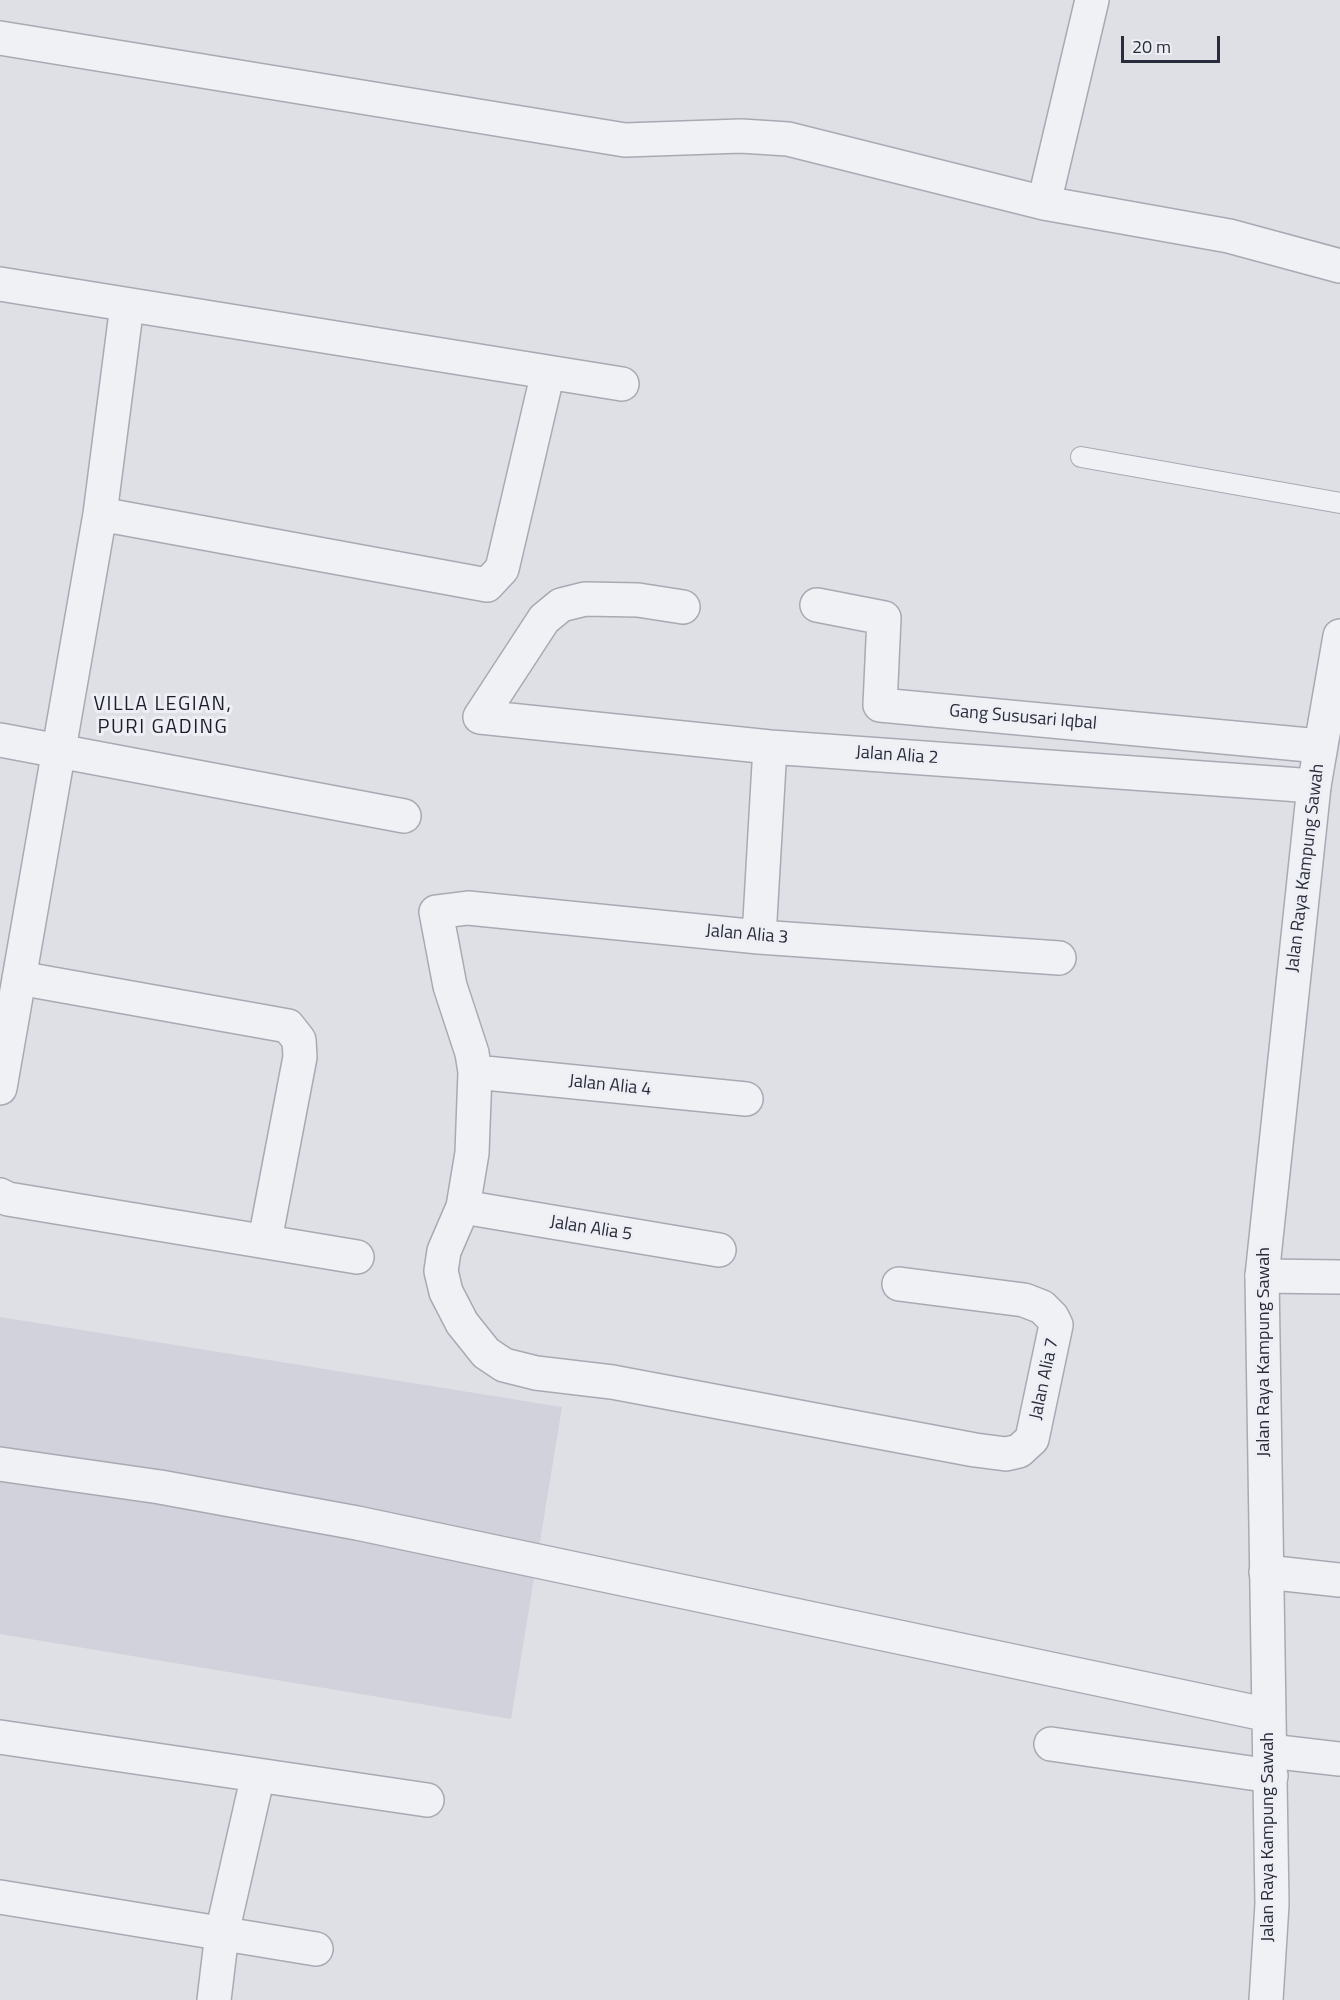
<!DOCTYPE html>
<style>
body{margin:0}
#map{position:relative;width:1340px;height:2000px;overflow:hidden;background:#dee0e6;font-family:"Titillium Web",sans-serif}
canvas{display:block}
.scale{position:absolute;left:1121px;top:36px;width:99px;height:27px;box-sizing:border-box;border:3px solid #292c3b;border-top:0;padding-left:8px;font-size:18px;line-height:21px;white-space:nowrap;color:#292c3b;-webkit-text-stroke:4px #edeff4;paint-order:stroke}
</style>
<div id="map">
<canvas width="1340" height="2000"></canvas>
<div class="scale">20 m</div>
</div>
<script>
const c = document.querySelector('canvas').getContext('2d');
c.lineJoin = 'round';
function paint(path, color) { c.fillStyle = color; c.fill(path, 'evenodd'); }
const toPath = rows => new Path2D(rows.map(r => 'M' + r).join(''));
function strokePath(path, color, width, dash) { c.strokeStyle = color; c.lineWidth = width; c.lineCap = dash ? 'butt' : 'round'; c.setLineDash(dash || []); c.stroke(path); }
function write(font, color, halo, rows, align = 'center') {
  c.font = font + ' "Titillium Web",sans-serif'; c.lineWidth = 6; c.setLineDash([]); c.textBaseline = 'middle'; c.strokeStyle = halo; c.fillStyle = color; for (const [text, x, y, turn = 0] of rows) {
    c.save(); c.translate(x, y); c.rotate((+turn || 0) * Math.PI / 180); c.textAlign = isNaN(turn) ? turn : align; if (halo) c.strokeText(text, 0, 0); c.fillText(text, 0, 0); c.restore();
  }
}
const built = toPath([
 [0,1317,562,1407,511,1719,0,1634]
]);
const service = toPath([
 [1081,457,1340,503]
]);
const minor = toPath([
 [0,38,625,140,741,136,788,139,1044,203,1229,236,1340,266],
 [1044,203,1092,0],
 [0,284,622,384],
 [100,514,487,585,502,569,548,372],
 [817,605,884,618,880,705,1320,746],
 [683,607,638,600,585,599,561,605,544,619,480,717,770,747,1314,786],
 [0,740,404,816],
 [759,937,770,747],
 [19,978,288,1026,299,1040,300,1057,265,1240],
 [475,1072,746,1099],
 [0,1088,100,514,127,305],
 [0,1195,8,1199,357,1257],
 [463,1207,719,1250],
 [1262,1276,1340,1277],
 [899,1284,1024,1300,1042,1307,1052,1317,1056,1325,1032,1439,1019,1451,1006,1454,975,1450,612,1382,536,1373,504,1365,486,1353,462,1323,446,1292,441,1271,444,1251,463,1207,472,1153,475,1072,472,1053,450,986,436,912,468,908,759,937,1059,958],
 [1266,1572,1340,1580],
 [0,1737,427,1800],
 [1051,1744,1271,1776],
 [1270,1751,1340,1759],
 [0,1897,316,1949],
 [214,2000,222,1933,258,1775]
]);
const tertiary = toPath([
 [0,1464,160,1487,357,1523,1269,1715],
 [1266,2000,1272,1904,1262,1276,1314,786,1340,636]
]);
const streetNames = [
 ["Gang Sususari Iqbal",1023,718,5],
 ["Jalan Alia 2",897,756,4],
 ["Jalan Raya Kampung Sawah",1306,868,-83],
 ["Jalan Alia 3",747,935,5],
 ["Jalan Alia 4",610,1086,6],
 ["Jalan Alia 5",591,1229,9],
 ["Jalan Raya Kampung Sawah",1265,1352,-90],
 ["Jalan Alia 7",1045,1379,-78],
 ["Jalan Raya Kampung Sawah",1269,1837,-90]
];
const neighbourhoodNames = [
 ["VILLA LEGIAN,",163,705],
 ["PURI GADING",163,728]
];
paint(built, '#d1d2db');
strokePath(service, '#a8aab3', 22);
strokePath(minor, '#a8aab3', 36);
strokePath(tertiary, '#a8aab3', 36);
strokePath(service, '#f0f1f5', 20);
strokePath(minor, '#f0f1f5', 33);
strokePath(tertiary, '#f0f1f5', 33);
write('18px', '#292c3b', '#edeff4', streetNames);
c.letterSpacing = '1.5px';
write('20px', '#1b1d2c', '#edeff4', neighbourhoodNames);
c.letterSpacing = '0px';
</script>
